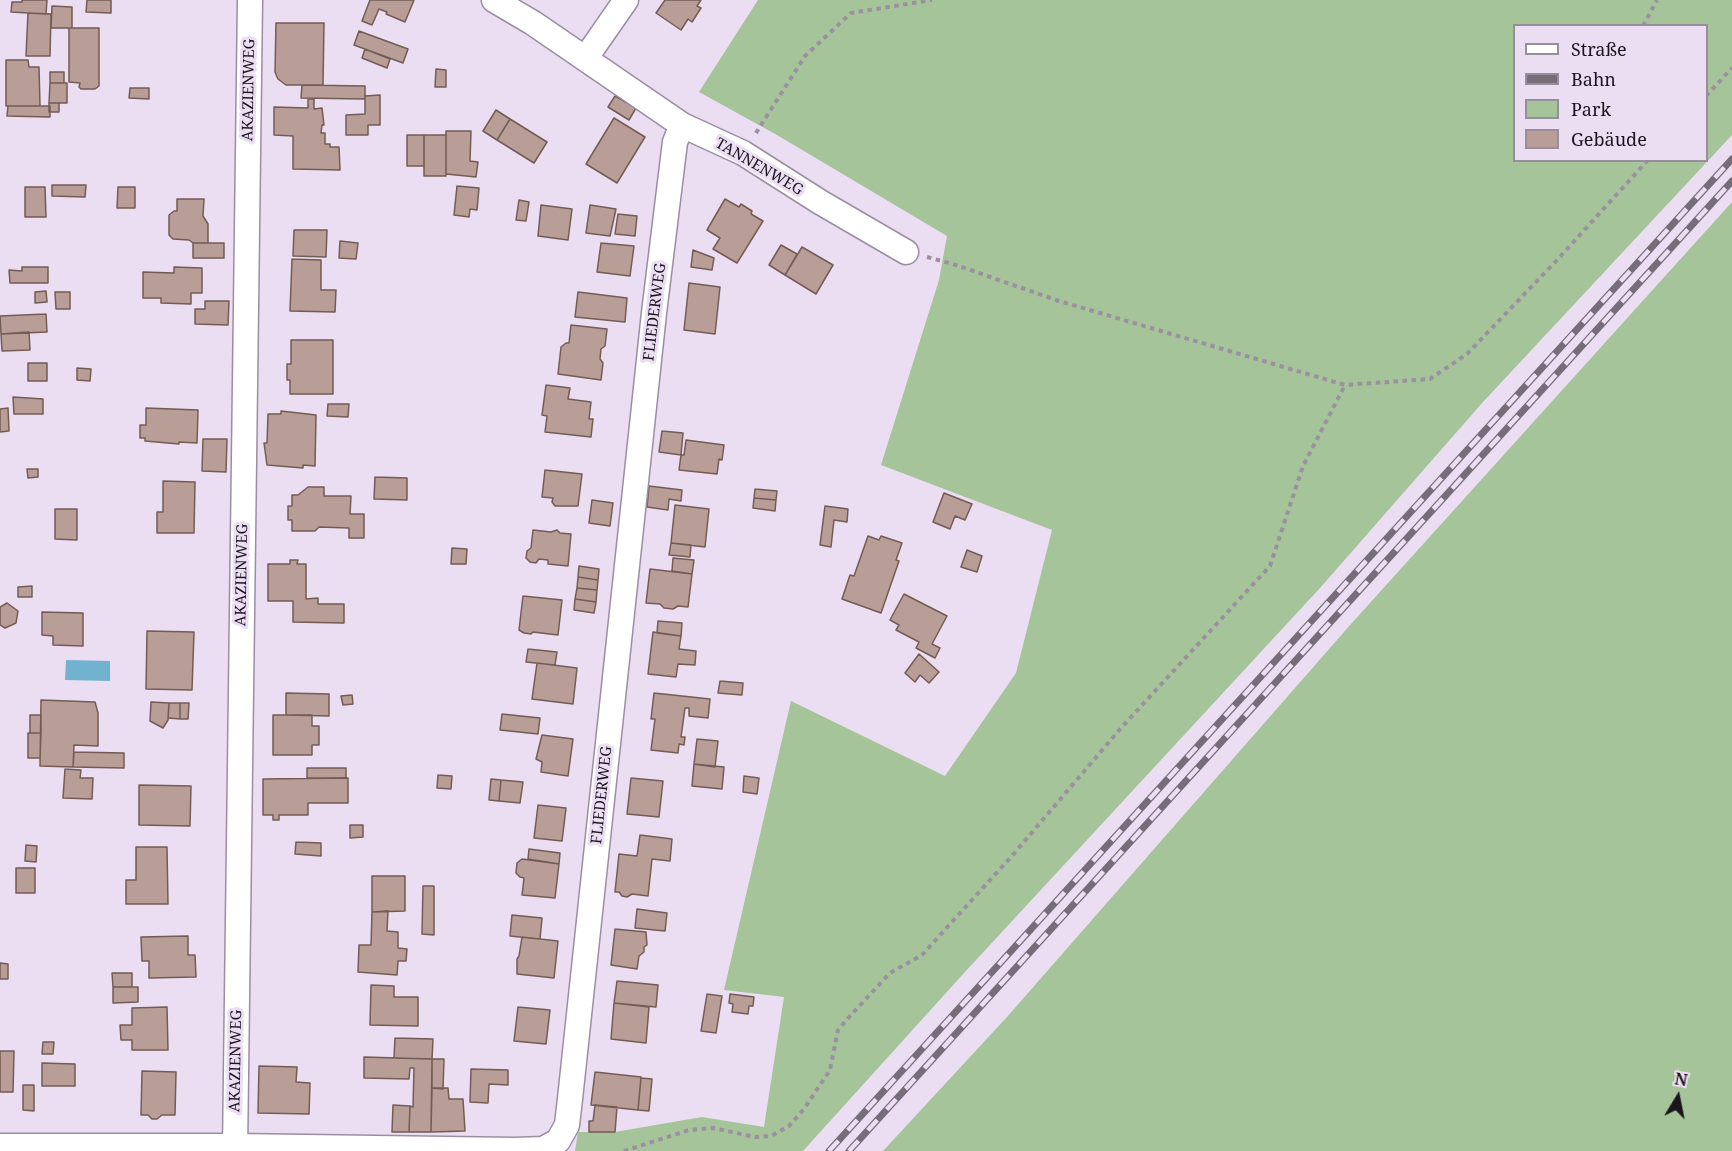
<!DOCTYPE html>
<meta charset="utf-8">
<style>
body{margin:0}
#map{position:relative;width:1732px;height:1151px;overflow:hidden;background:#ebddf2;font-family:"Noto Serif",serif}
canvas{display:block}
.legend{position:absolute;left:1513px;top:24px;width:195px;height:138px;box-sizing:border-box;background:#ebddf2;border:2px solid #978d9c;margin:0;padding:8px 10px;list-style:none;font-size:18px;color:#1a151c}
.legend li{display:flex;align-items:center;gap:12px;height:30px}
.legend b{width:30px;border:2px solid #978d9c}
.north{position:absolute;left:1648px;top:1067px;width:60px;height:60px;-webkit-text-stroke:4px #ebddf2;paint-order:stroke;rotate:10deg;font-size:16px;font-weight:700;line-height:24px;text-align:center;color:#1a151c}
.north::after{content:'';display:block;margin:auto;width:21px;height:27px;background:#1a151c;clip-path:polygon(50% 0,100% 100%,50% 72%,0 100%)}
</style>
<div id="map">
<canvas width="1732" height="1151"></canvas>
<ul class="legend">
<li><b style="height:8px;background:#fff"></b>Straße</li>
<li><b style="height:8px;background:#766d7a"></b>Bahn</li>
<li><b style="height:16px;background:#a5c499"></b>Park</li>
<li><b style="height:16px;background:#b89e97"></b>Gebäude</li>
</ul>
<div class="north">N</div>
</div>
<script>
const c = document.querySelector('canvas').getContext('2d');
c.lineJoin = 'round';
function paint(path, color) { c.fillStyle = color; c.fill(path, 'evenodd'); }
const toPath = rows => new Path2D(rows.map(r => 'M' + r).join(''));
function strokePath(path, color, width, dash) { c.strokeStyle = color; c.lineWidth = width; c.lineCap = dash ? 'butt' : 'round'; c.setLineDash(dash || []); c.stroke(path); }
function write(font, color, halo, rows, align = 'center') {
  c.font = font + ' "Noto Serif",serif'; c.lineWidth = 6; c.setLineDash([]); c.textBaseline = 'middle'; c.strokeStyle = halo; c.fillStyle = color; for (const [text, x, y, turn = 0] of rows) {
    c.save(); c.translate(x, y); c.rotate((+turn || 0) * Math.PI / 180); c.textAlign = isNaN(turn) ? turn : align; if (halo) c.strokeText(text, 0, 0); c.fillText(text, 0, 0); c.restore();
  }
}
const green = toPath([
 [758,0,1732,0,1732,135,1483,402,1320,588,964,973,803,1151,575,1151,578,1132,615,1132,702,1117,764,1127,784,997,724,990,791,701,945,776,1016,673,1052,530,881,465,939,280,947,236,777,135,699,92],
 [1514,26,1706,26,1706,160,1514,160],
 [1732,202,1732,1151,883,1151,1007,1017,1351,624]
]);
const water = toPath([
 [66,660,110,661,110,681,65,680]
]);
const building = toPath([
 [22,0,47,0,46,14,11,12,12,2,22,2,22,0],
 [87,0,111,0,111,13,86,12,87,0],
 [370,0,414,0,405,22,386,14,387,12,379,9,372,25,362,21,370,0],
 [665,0,701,0,697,6,701,8,692,22,688,19,681,30,656,13,665,0],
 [52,6,72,7,72,28,51,28,52,6],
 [28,13,51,14,50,56,26,56,28,13],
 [276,23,324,23,323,85,286,85,278,79,275,72,276,23],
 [69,28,99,28,99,86,95,89,81,89,79,87,80,83,69,82,69,28],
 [359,31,408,49,403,63,354,45,359,31],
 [365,49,390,59,387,68,362,58,365,49],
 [6,60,28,60,29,67,39,67,40,106,6,106,6,60],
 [436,69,446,70,446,87,435,87,436,69],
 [50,72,64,72,64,83,50,83,50,72],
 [50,83,67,83,67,103,49,103,50,83],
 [302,85,365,86,365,99,301,98,302,85],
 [130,88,149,88,149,99,129,98,130,88],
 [380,95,380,125,368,125,368,135,346,135,346,115,365,114,365,96,380,95],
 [615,96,636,108,629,120,608,107,615,96],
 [308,99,314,99,314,109,322,108,324,125,322,125,321,133,325,133,325,144,330,144,330,147,339,147,340,170,293,169,293,136,274,135,274,107,308,108,308,99],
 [49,103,59,103,59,112,49,112,49,103],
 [8,106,50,106,50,117,7,116,8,106],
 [496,110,510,119,497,140,483,131,496,110],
 [614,118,645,137,617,183,586,164,614,118],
 [510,119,547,142,534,163,497,140,510,119],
 [446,131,471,131,470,161,478,162,476,177,446,174,446,131],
 [407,135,424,135,424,166,407,166,407,135],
 [424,135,446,135,446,176,424,176,424,135],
 [52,185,86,185,85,197,52,196,52,185],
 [457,186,479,188,477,210,470,209,469,217,454,215,457,186],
 [25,187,45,187,46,217,25,217,25,187],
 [118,187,135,187,135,208,117,208,118,187],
 [177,199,204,199,203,216,208,224,208,243,193,243,189,240,173,239,169,235,169,215,174,211,177,211,177,199],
 [725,199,739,207,741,204,752,211,751,214,763,221,737,263,713,249,720,238,707,230,725,199],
 [519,200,529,202,526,221,516,220,519,200],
 [541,205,572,209,568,240,538,236,541,205],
 [590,205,616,209,610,236,586,233,590,205],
 [618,214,637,216,635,236,615,234,618,214],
 [294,230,327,230,326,257,293,256,294,230],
 [340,241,358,243,356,259,339,258,340,241],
 [193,243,224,243,224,258,193,258,193,243],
 [601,243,634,246,630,276,597,272,601,243],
 [781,245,797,254,785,275,769,265,781,245],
 [802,247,833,265,816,294,785,275,802,247],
 [693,250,714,258,712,270,691,267,693,250],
 [292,259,321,260,321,290,336,290,335,312,290,311,292,259],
 [22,267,48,267,48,283,10,283,9,270,22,271,22,267],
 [174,267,202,268,202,293,191,293,191,304,161,303,161,298,143,298,143,272,174,273,174,267],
 [689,283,720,287,715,334,684,330,689,283],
 [46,291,47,302,35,303,35,292,46,291],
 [55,292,70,292,70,309,56,309,55,292],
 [578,292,627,298,625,322,575,317,578,292],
 [205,301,229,301,228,325,195,324,195,309,205,309,205,301],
 [46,314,47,332,1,334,0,316,46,314],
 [571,325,607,329,605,346,601,349,600,359,603,363,601,380,558,374,561,347,566,343,569,343,571,325],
 [29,332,30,350,2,351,1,334,29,332],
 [291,340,333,340,333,394,290,394,290,380,287,380,287,364,291,364,291,340],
 [28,363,47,363,47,381,28,381,28,363],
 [77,368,91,369,90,381,77,380,77,368],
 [546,385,570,388,568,399,591,402,589,419,593,419,591,437,545,432,547,416,542,415,546,385],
 [13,397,43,399,43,414,14,414,13,397],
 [328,404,349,404,348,417,327,416,328,404],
 [8,408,9,431,0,432,0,409,8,408],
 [146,408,198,410,197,443,179,442,179,444,145,441,145,438,140,438,140,425,146,425,146,408],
 [281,411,316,415,315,466,303,465,303,468,267,465,264,443,267,443,268,414,281,414,281,411],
 [662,431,683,433,681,455,659,452,662,431],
 [203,439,227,439,226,472,202,471,203,439],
 [686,440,724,445,722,460,719,459,717,474,679,470,681,455,684,455,686,440],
 [27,469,38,469,38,477,28,478,27,469],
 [545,470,582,474,578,506,555,506,552,502,553,498,542,497,545,470],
 [375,477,407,478,407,500,374,499,375,477],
 [163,481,195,482,194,533,157,533,157,512,163,512,163,481],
 [649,486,682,490,681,501,669,499,668,510,647,507,649,486],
 [308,487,324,487,324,496,351,496,350,514,364,514,364,538,349,538,349,528,319,527,315,531,292,531,292,520,288,520,288,506,292,506,292,495,298,495,308,487],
 [755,489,777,491,776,500,754,498,755,489],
 [944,493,972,504,965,520,955,516,950,529,933,522,944,493],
 [754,498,776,500,775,511,753,508,754,498],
 [592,500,613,503,610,526,589,523,592,500],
 [675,505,709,509,705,547,671,543,675,505],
 [825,506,848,509,847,522,834,520,831,547,820,545,825,506],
 [55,509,77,509,77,540,55,539,55,509],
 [533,530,551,532,557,530,560,533,571,534,568,566,548,564,548,560,539,559,536,563,530,562,526,558,527,551,531,548,533,530],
 [868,536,879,540,881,536,902,543,896,560,899,561,881,613,842,599,850,575,854,576,868,536],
 [671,543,691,545,690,557,669,555,671,543],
 [452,548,467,549,466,564,451,564,452,548],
 [967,550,982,556,977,572,961,567,967,550],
 [673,558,694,560,692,574,672,571,673,558],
 [290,560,298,560,297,564,306,564,306,599,318,598,318,604,344,604,344,623,293,622,293,601,268,601,268,564,290,564,290,560],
 [579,566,599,569,598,580,578,577,579,566],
 [650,569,692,574,688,607,678,606,673,609,664,608,660,604,646,603,650,569],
 [578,577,598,580,597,590,577,588,578,577],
 [32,586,32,597,18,597,18,587,32,586],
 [577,588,597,590,596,602,575,599,577,588],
 [904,594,947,616,932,644,940,648,935,658,916,648,919,642,896,630,899,625,890,620,904,594],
 [523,596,562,600,558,635,533,632,531,634,524,633,519,630,523,596],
 [575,599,596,602,594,613,574,610,575,599],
 [7,603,18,611,16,623,5,628,0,625,0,607,7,603],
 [42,612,83,613,83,646,53,645,53,636,42,635,42,612],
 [658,621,682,623,681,636,657,633,658,621],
 [147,631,194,632,192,690,146,689,147,631],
 [653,632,681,636,679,649,696,651,695,665,678,664,676,677,648,674,653,632],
 [528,649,557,652,555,665,526,662,528,649],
 [919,654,939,672,929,683,920,675,915,682,905,673,919,654],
 [537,663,577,668,573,704,532,699,537,663],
 [720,681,743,683,742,695,718,693,720,681],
 [286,693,329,694,329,716,286,715,286,693],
 [654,693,710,699,708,718,689,716,689,708,685,708,681,737,685,737,684,745,679,744,678,753,651,750,655,719,651,719,654,693],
 [352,695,353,704,343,705,341,696,352,695],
 [41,700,95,702,98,713,98,746,74,745,73,767,40,766,41,700],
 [151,702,169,703,168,720,163,728,150,721,151,702],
 [169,703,180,703,180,719,168,718,169,703],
 [180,703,189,703,188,719,180,719,180,703],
 [502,714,540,718,538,734,500,730,502,714],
 [30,715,41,715,41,733,30,733,30,715],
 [273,715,312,715,312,726,319,726,319,745,312,745,312,755,273,755,273,715],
 [28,733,41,733,40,758,28,758,28,733],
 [542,735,573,739,568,776,541,772,542,762,536,759,542,735],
 [697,739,718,741,715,767,694,764,697,739],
 [74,752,124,753,124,768,73,767,74,752],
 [694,764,724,767,722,789,692,786,694,764],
 [307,768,346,768,346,778,307,778,307,768],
 [65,769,81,770,80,778,93,778,92,799,63,798,65,769],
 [438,775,452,776,451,789,437,788,438,775],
 [744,776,759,778,757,794,743,792,744,776],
 [348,778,348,803,308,803,308,815,279,815,279,820,273,820,273,815,263,815,263,779,348,778],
 [631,778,663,781,659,817,627,814,631,778],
 [491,779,501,780,499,801,489,800,491,779],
 [501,780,523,782,520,803,499,801,501,780],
 [139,785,191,786,190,826,139,825,139,785],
 [538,805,566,808,562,841,534,838,538,805],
 [350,825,363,825,363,837,350,838,350,825],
 [640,835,672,839,670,861,652,859,648,896,632,894,627,897,622,896,619,892,615,892,619,854,637,856,640,835],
 [296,842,321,843,321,856,295,854,296,842],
 [26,845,37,846,36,862,25,861,26,845],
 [136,847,167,847,168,904,126,904,126,880,136,880,136,847],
 [529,849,560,853,559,864,528,859,529,849],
 [522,859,559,864,555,898,522,895,524,878,520,877,516,873,517,863,522,859],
 [16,868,35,868,35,893,16,893,16,868],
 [372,876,405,876,405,911,372,912,372,876],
 [423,886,434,886,434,935,422,934,423,886],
 [637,909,667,913,665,931,635,928,637,909],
 [388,911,387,931,398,932,398,948,407,949,406,961,398,961,397,975,358,972,359,945,371,945,372,912,388,911],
 [512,915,542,918,540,939,510,936,512,915],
 [615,929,646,932,647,945,644,947,644,952,639,956,637,969,611,965,615,929],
 [188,936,188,955,195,955,196,977,149,978,149,961,142,961,141,937,188,936],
 [522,937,558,941,554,978,517,974,517,959,519,956,522,937],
 [0,963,8,964,8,979,0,979,0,963],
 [112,973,132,973,132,987,113,987,112,973],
 [617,981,658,985,656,1007,614,1003,617,981],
 [371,985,394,986,394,997,418,997,418,1026,370,1025,371,985],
 [113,987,138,987,138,1002,113,1003,113,987],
 [707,994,722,996,716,1033,701,1031,707,994],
 [730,994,754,997,753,1006,749,1006,748,1014,732,1012,733,1004,729,1003,730,994],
 [614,1003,649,1007,646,1043,611,1039,614,1003],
 [167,1007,168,1050,132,1050,132,1040,121,1040,120,1025,132,1025,132,1008,167,1007],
 [518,1007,550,1010,546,1044,514,1041,518,1007],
 [395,1038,433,1039,432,1059,394,1058,395,1038],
 [43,1042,54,1042,53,1054,42,1054,43,1042],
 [0,1051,14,1051,13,1092,0,1092,0,1051],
 [364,1057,432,1059,431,1132,409,1132,410,1106,413,1107,414,1068,410,1068,409,1079,364,1078,364,1057],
 [432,1059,444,1059,443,1089,432,1088,432,1059],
 [42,1063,75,1064,75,1086,42,1086,42,1063],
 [259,1066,297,1067,296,1082,310,1083,309,1114,258,1113,259,1066],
 [471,1069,508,1070,508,1085,489,1084,488,1103,470,1102,471,1069],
 [142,1071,176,1072,175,1115,162,1115,157,1119,152,1119,148,1115,141,1115,142,1071],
 [595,1072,641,1077,638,1110,591,1105,595,1072],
 [641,1078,652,1079,649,1111,638,1110,641,1078],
 [23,1085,34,1085,34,1111,23,1110,23,1085],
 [432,1088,448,1088,449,1099,463,1099,465,1131,431,1132,432,1088],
 [393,1105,410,1106,409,1132,392,1132,393,1105],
 [595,1105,617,1107,615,1132,589,1132,589,1121,593,1121,595,1105]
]);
const path = toPath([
 [1643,26,1657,0],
 [1706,96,1732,68],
 [756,133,805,56,851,13,932,0],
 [927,257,953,264,1059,301,1345,385,1430,379,1467,354,1558,259,1648,160],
 [624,1151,689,1130,713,1128,755,1137,771,1136,789,1126,804,1109,830,1070,838,1030,850,1016,890,973,922,955,1011,857,1121,728,1270,566,1303,466,1345,385]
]);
const minor = toPath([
 [494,0,533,23,682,125,743,153,820,202,906,252],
 [585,59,626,0],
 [0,1146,235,1146,515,1150,543,1149,558,1141,567,1125,570,1099,654,313,675,142,682,125],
 [235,1151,250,0]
]);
const rail = toPath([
 [829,1151,1732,159],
 [849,1151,1732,181]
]);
const streetNames = [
 ["AKAZIENWEG",249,90,-89],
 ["TANNENWEG",759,167,30],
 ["FLIEDERWEG",655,312,-83],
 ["AKAZIENWEG",242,575,-89],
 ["FLIEDERWEG",602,795,-84],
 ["AKAZIENWEG",236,1061,-89]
];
paint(green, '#a5c499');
paint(water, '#71b2cf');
paint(building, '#b89e97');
strokePath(building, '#735c55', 1.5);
strokePath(minor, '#9b8ea2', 27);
strokePath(path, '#9a909f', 4, [4.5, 4.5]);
strokePath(minor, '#fff', 24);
strokePath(rail, '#766d7a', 7);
strokePath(rail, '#ebddf2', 4.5, [14]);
write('15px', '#1a151c', '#ebddf2', streetNames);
</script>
